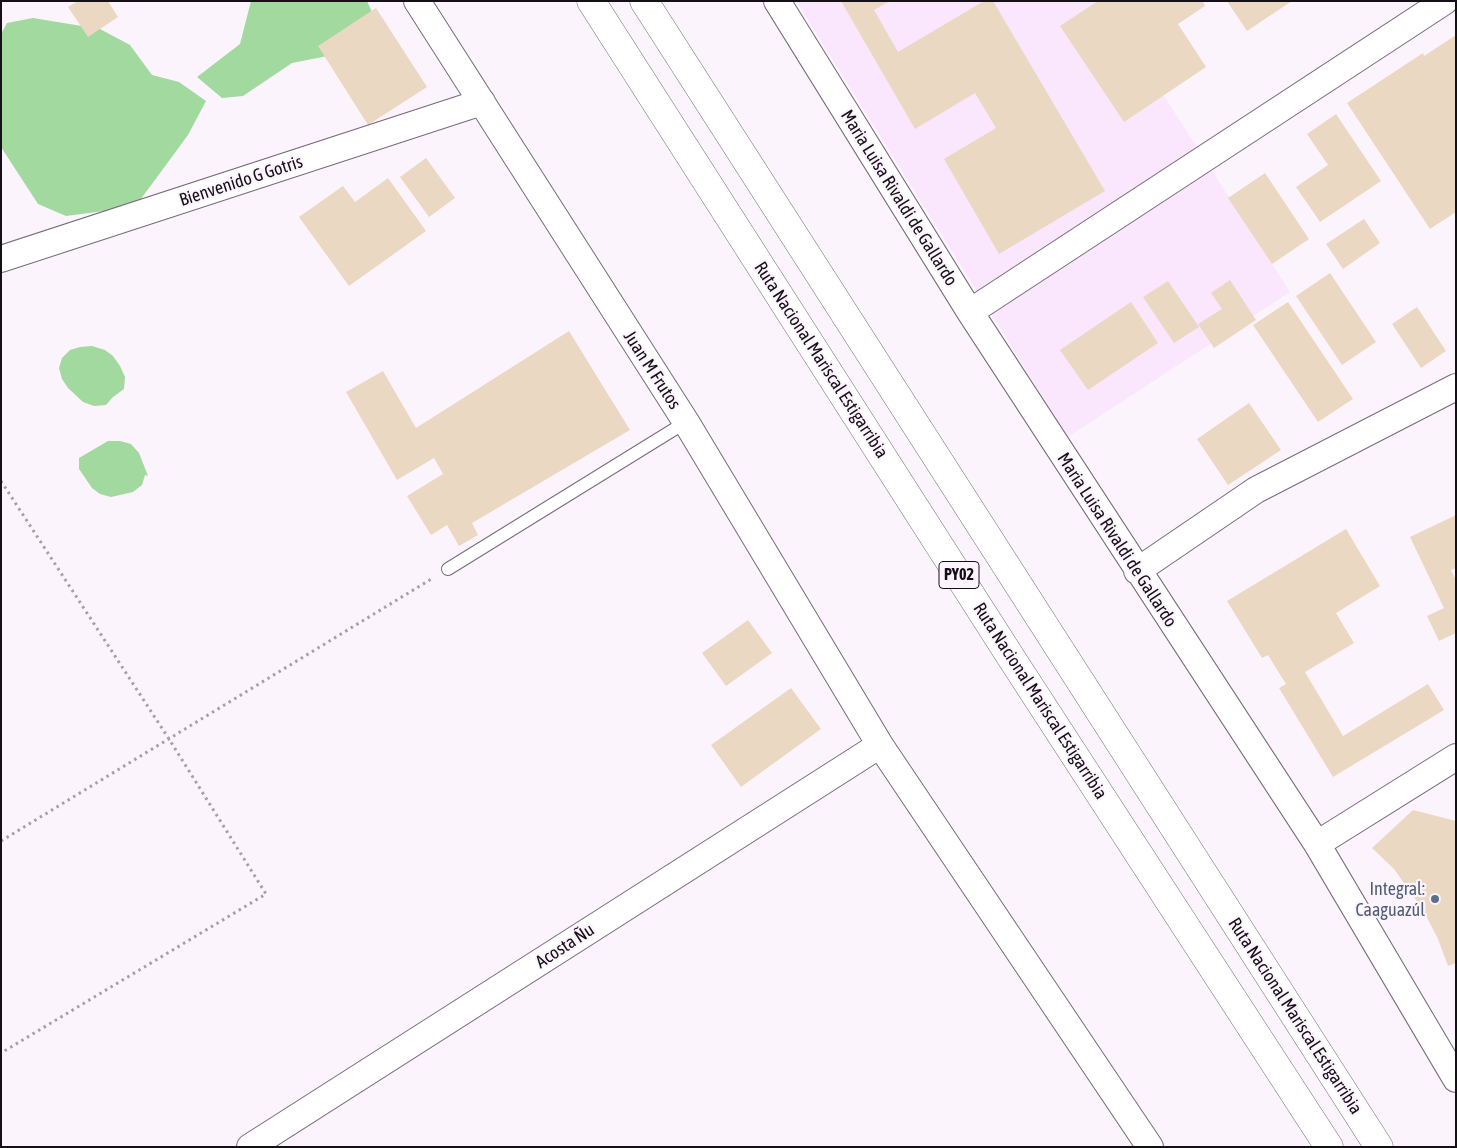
<!DOCTYPE html>
<meta charset="utf-8">
<style>
body{margin:0}
#map{position:relative;width:1457px;height:1148px;overflow:hidden;background:#fcf4fd;font-family:"Asap Condensed",sans-serif}
canvas{display:block}
.frame{position:absolute;inset:0;border:2px solid #150f16;pointer-events:none}
</style>
<div id="map">
<canvas width="1457" height="1148"></canvas>
<div class="frame"></div>
</div>
<script>
const c = document.querySelector('canvas').getContext('2d');
c.lineJoin = 'round';
function paint(path, color) { c.fillStyle = color; c.fill(path, 'evenodd'); }
const toPath = rows => new Path2D(rows.map(r => 'M' + r).join(''));
function strokePath(path, color, width, dash) { c.strokeStyle = color; c.lineWidth = width; c.lineCap = dash ? 'butt' : 'round'; c.setLineDash(dash || []); c.stroke(path); }
function write(font, color, halo, rows, align = 'center') {
  c.font = font + ' "Asap Condensed",sans-serif'; c.lineWidth = 4.5; c.setLineDash([]); c.textBaseline = 'middle'; c.strokeStyle = halo; c.fillStyle = color; for (const [text, x, y, turn = 0] of rows) {
    c.save(); c.translate(x, y); c.rotate((+turn || 0) * Math.PI / 180); c.textAlign = isNaN(turn) ? turn : align; if (halo) c.strokeText(text, 0, 0); c.fillText(text, 0, 0); c.restore();
  }
}
const built = toPath([
 [796,1,1103,1,1290,292,1068,437]
]);
const forest = toPath([
 [251,1,367,1,378,25,353,51,292,63,243,96,222,98,197,77,240,44],
 [33,18,100,29,130,45,152,75,179,82,206,101,188,135,135,207,66,216,38,204,1,147,1,34,7,23],
 [92,346,105,350,113,356,120,366,125,377,124,389,113,397,106,405,94,406,83,402,68,388,62,379,59,368,62,358,70,350,80,347],
 [108,441,120,441,131,444,139,453,148,476,145,475,142,485,133,492,111,497,100,494,92,488,79,469,79,458]
]);
const building = toPath([
 [78,1,108,1,118,17,88,37,68,7],
 [841,1,890,1,874,10,898,52,984,1,993,1,1105,191,999,254,944,159,996,128,975,93,915,129],
 [1098,1,1203,1,1205,6,1178,24,1206,67,1124,122,1060,26],
 [1227,1,1292,1,1247,31],
 [376,8,427,87,368,125,318,46],
 [1456,35,1456,212,1430,229,1347,103,1423,53,1424,56],
 [1336,114,1381,181,1320,222,1296,187,1328,165,1307,134],
 [426,158,455,198,429,217,400,177],
 [1265,173,1309,239,1272,264,1228,198],
 [388,178,426,231,349,286,299,217,343,186,355,202],
 [1364,219,1380,243,1343,269,1326,244],
 [1330,273,1376,342,1342,365,1296,296],
 [1230,280,1256,320,1214,348,1198,324,1222,309,1211,293],
 [1168,281,1199,327,1174,343,1143,297],
 [1131,302,1158,343,1088,390,1060,350],
 [1288,302,1353,399,1318,422,1253,325],
 [1417,307,1446,351,1421,368,1392,324],
 [569,331,630,430,472,523,478,535,459,546,447,525,431,535,407,496,443,474,434,458,397,480,346,392,383,371,416,428],
 [1249,403,1281,450,1228,485,1197,439],
 [1456,515,1456,568,1451,570,1456,580,1456,633,1439,641,1427,616,1444,608,1410,537],
 [1346,529,1380,586,1336,613,1354,643,1305,672,1343,736,1428,684,1444,710,1333,777,1279,688,1286,684,1268,655,1262,658,1227,601],
 [748,620,772,653,726,686,702,653],
 [791,688,821,729,741,787,711,745],
 [1413,810,1456,821,1456,963,1448,966,1438,939,1423,910,1394,869,1372,848]
]);
const path = toPath([
 [1,481,169,739,266,894,1,1053],
 [1,841,433,578]
]);
const service = toPath([
 [448,569,686,422]
]);
const minor = toPath([
 [417,1,686,422,880,745,1150,1147],
 [777,1,970,312,1317,844,1456,1079],
 [1,259,482,102],
 [970,312,1445,1],
 [1137,571,1256,490,1456,387],
 [1317,844,1456,757],
 [250,1147,880,745]
]);
const trunk = toPath([
 [591,1,1012,659,1329,1147],
 [644,1,1379,1147]
]);
const markers = [
 [1435,899,5,"#5c6f8a"]
];
const shields = [
 [959,575,40]
];
const shieldNames = [
 ["PY02",959,575]
];
const streetNames = [
 ["Bienvenido G Gotris",241,181,-18],
 ["Maria Luisa Rivaldi de Gallardo",899,198,58],
 ["Ruta Nacional Mariscal Estigarribia",821,360,57],
 ["Juan M Frutos",652,370,57],
 ["Maria Luisa Rivaldi de Gallardo",1117,540,57],
 ["Ruta Nacional Mariscal Estigarribia",1040,701,57],
 ["Acosta Ñu",565,946,-33],
 ["Ruta Nacional Mariscal Estigarribia",1295,1016,57]
];
const serviceNames = [
 ["Integral:",1425,889],
 ["Caaguazúl",1425,910]
];
paint(built, '#fae6fd');
paint(forest, '#a1d99f');
paint(building, '#ebd8c2');
strokePath(service, '#7a697c', 14);
strokePath(minor, '#7a697c', 28);
strokePath(trunk, '#7a697c', 29);
strokePath(path, '#a69fa7', 3, [2.5, 4]);
strokePath(service, '#fff', 12);
strokePath(minor, '#fff', 26);
strokePath(trunk, '#fff', 28);
for (const [x, y, r, color] of markers) { const dot = new Path2D(); dot.arc(x, y, r, 0, 2 * Math.PI); c.fillStyle = color; c.fill(dot); strokePath(dot, '#fcf4fd', 2); }
for (const [x, y, w] of shields) { const box = new Path2D(); box.roundRect(x - w / 2, y - 13.5, w, 27, 4); c.fillStyle = '#fcf4fd'; c.fill(box); strokePath(box, '#150f16', 1); }
write('bold 16px', '#150f16', null, shieldNames);
write('18px', '#150f16', '#fcf4fd', streetNames);
write('18px', '#4e5e75', '#fcf4fd', serviceNames, 'right');
</script>
